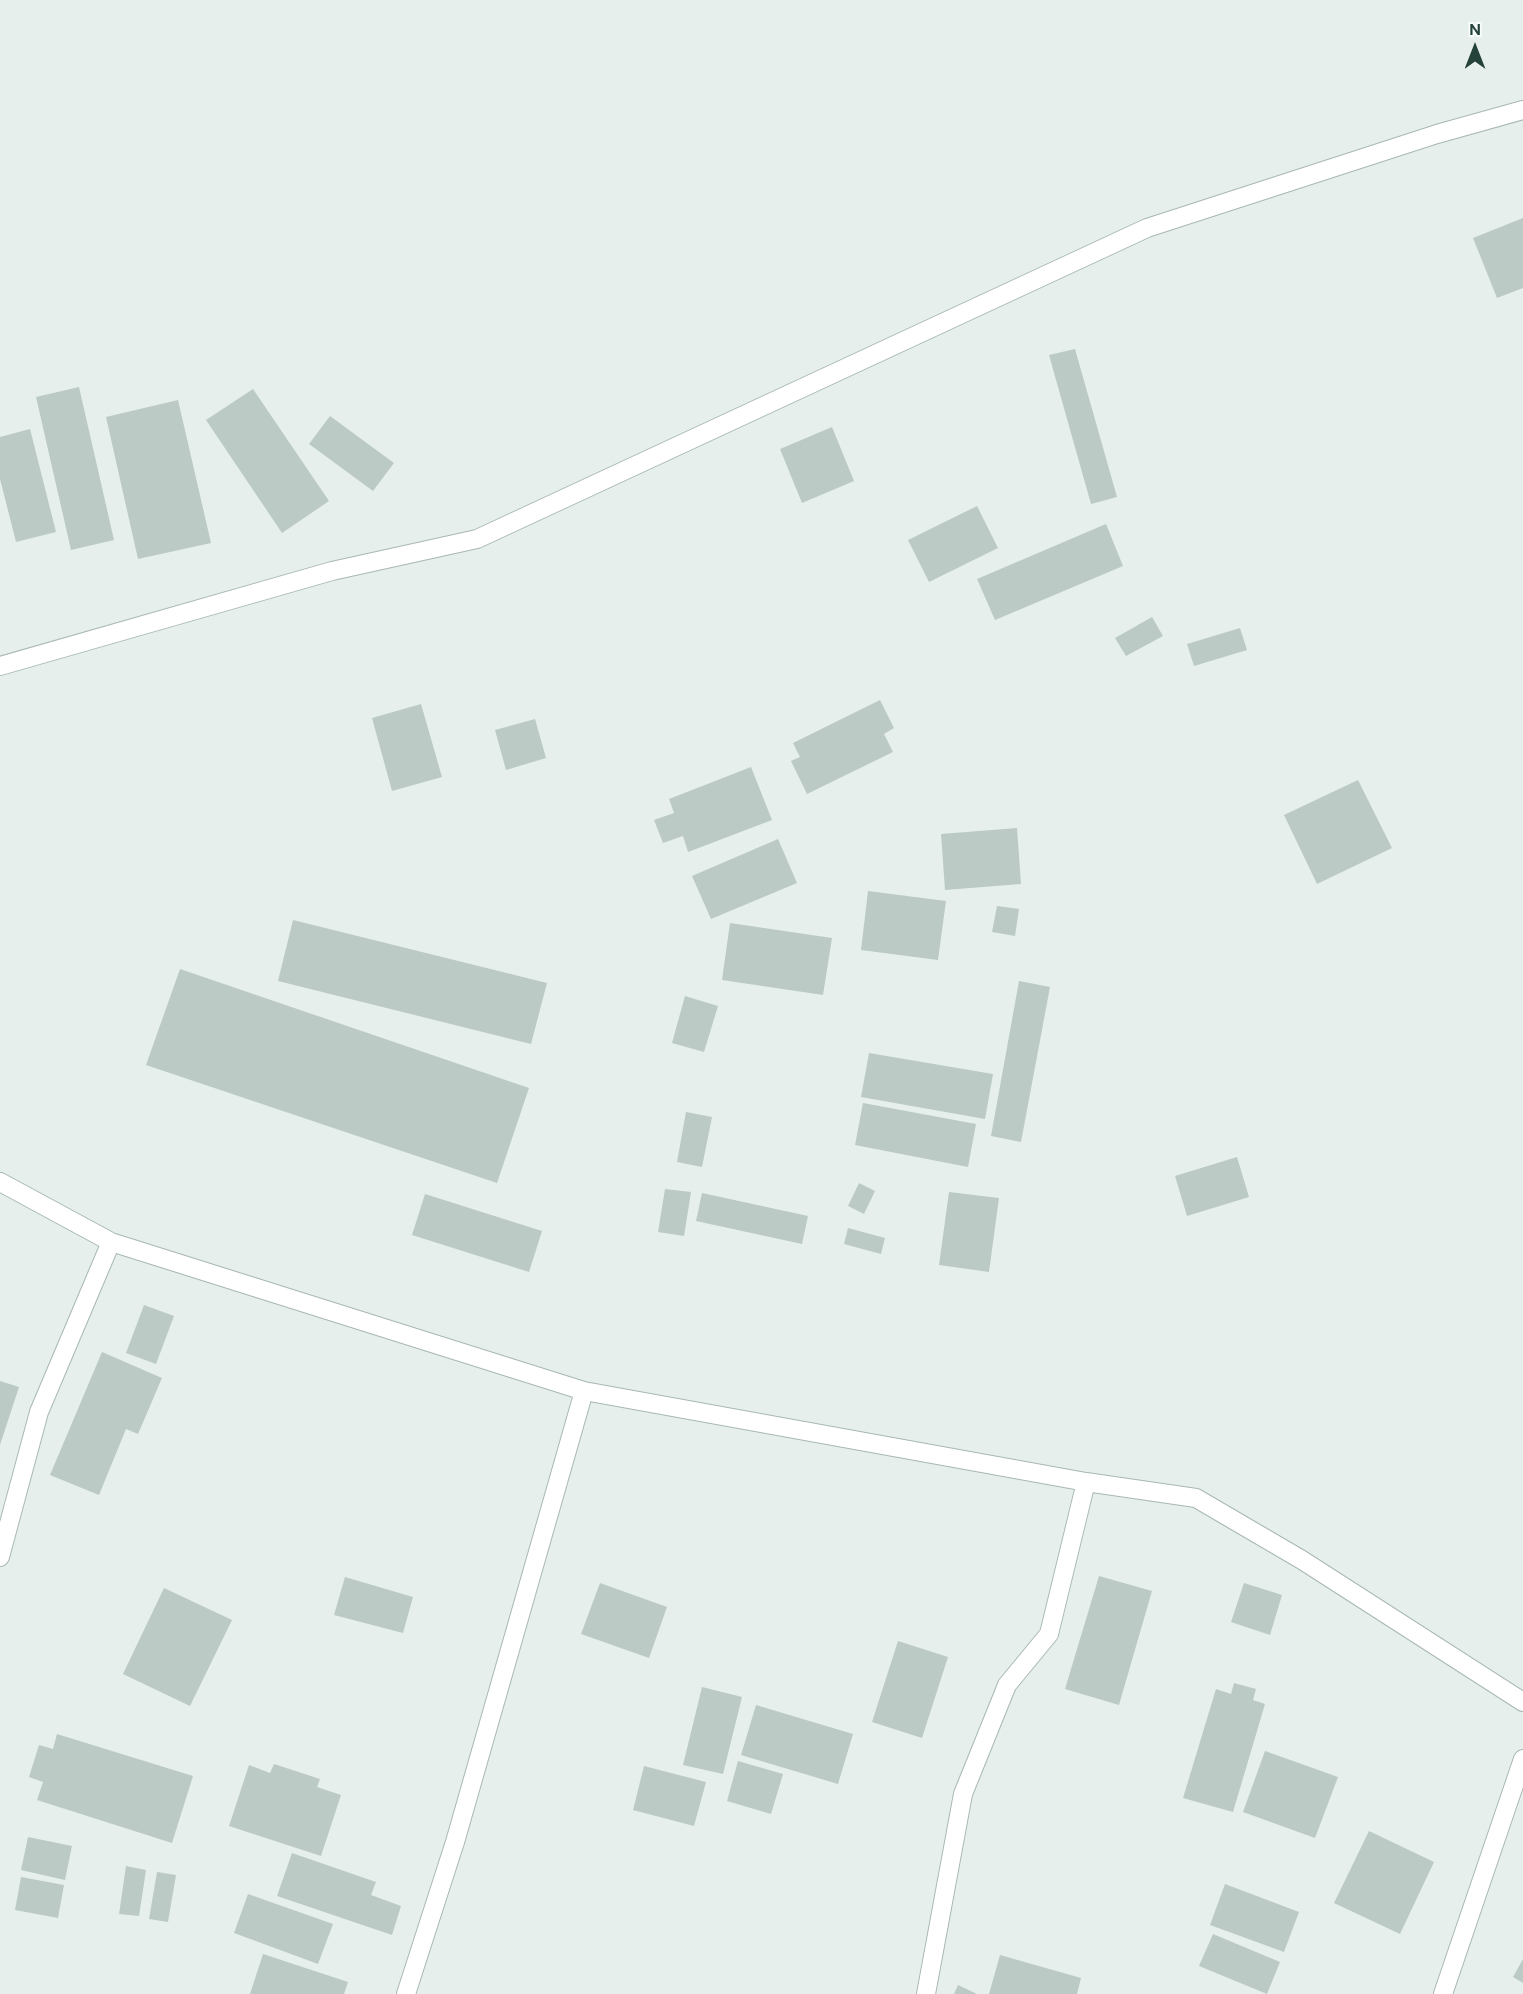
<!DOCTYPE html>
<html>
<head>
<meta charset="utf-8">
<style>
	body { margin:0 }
	#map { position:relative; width:1523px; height:1994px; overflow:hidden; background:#e6efeb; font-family:"DM Sans",sans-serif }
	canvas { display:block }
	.north { position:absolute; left:1445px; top:18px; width:60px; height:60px; -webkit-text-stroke:4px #f7fbf9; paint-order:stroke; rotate:0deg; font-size:16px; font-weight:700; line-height:24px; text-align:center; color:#24423a }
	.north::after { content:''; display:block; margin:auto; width:21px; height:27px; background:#24423a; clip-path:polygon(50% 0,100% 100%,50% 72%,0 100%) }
</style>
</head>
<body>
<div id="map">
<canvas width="1523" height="1994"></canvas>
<div class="north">N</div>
</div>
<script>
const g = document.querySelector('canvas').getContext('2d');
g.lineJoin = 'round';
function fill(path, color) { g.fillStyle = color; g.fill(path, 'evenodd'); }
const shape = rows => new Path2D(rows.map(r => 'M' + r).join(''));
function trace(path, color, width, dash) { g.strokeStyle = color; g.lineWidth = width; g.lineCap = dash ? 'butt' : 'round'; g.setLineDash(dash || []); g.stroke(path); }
fill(shape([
	[1523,218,1523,288,1497,298,1473,238],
	[1075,349,1117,497,1091,504,1049,355],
	[79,387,114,540,71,550,36,397],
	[253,389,329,501,282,533,206,420],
	[178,400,211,543,138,559,106,417],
	[330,416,394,463,373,491,309,444],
	[832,427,854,481,802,503,780,449],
	[30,429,56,532,16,542,0,479,0,437],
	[977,506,998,548,929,582,908,540],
	[1106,524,1123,566,995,620,977,579],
	[1152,617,1163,636,1126,656,1115,638],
	[1240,628,1247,650,1194,666,1187,644],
	[880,700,894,728,884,734,893,752,807,794,791,761,800,757,793,743],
	[421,704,442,777,392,791,372,718],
	[535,719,546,758,506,770,495,730],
	[751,767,772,820,688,852,683,836,663,843,654,820,674,813,669,799],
	[1358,780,1392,848,1317,884,1284,815],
	[1017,828,1021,884,945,890,941,834],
	[778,839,797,883,711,919,692,876],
	[868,891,946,901,938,960,861,950],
	[997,906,1019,909,1015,936,992,932],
	[293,920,547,983,531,1044,278,981],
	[730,923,832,938,823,995,722,980],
	[180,969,529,1088,497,1183,146,1065],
	[1019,981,1050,987,1021,1142,991,1136],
	[685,996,718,1006,704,1052,672,1043],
	[869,1053,993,1074,985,1119,861,1097],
	[863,1103,976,1124,968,1167,855,1145],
	[686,1112,712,1117,702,1167,677,1162],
	[1237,1157,1249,1197,1187,1216,1175,1176],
	[859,1183,875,1191,864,1214,848,1206],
	[665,1189,691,1192,684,1236,658,1232],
	[949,1192,999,1198,989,1272,939,1265],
	[702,1193,808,1216,802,1244,696,1221],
	[425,1194,542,1231,529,1272,412,1235],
	[848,1228,885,1238,881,1254,844,1244],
	[144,1305,174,1316,156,1364,126,1353],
	[102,1352,162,1378,138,1434,126,1429,99,1495,50,1475],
	[0,1381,19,1387,0,1445],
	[1099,1576,1152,1591,1119,1705,1065,1689],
	[345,1577,413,1597,403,1633,334,1615],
	[600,1583,667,1607,649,1658,581,1634],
	[1244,1583,1282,1595,1270,1635,1231,1622],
	[164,1588,232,1620,190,1706,123,1674],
	[898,1641,948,1657,922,1738,872,1722],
	[1234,1683,1256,1689,1253,1700,1265,1704,1233,1812,1183,1798,1216,1689,1231,1694],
	[702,1687,742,1697,723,1774,683,1765],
	[756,1705,853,1734,838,1784,741,1755],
	[57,1734,193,1776,172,1843,37,1800,43,1782,29,1777,39,1745,53,1749],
	[1265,1751,1338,1777,1315,1838,1243,1812],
	[738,1761,783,1774,771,1814,727,1801],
	[274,1764,320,1779,317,1787,341,1795,321,1856,229,1826,249,1765,270,1773],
	[644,1766,706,1782,694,1826,633,1810],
	[1369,1831,1434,1862,1400,1934,1334,1903],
	[28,1837,72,1846,65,1880,21,1870],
	[292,1853,376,1882,371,1895,401,1906,392,1935,277,1896],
	[126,1866,146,1870,139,1916,119,1914],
	[157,1872,176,1875,168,1922,149,1919],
	[21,1877,64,1885,58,1918,15,1910],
	[1225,1884,1299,1912,1284,1952,1210,1925],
	[248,1894,333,1924,318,1964,234,1933],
	[1213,1934,1280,1962,1267,1994,1199,1966],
	[263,1954,348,1982,344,1994,250,1994],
	[1000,1955,1081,1978,1077,1994,989,1994],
	[1523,1959,1523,1983,1513,1977],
	[958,1985,977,1994,954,1994]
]), '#bbcac4');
const minor = shape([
	[0,666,332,571,477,539,1147,228,1437,134,1523,110],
	[0,1182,111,1242,584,1391,1086,1482,1196,1498,1302,1560,1523,1702],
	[0,1557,39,1412,111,1242],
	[406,1994,455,1842,584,1391],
	[926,1994,963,1794,1007,1685,1049,1634,1086,1482],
	[1443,1994,1523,1759]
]);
trace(minor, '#a8b8b2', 20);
trace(minor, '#fff', 18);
</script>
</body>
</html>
